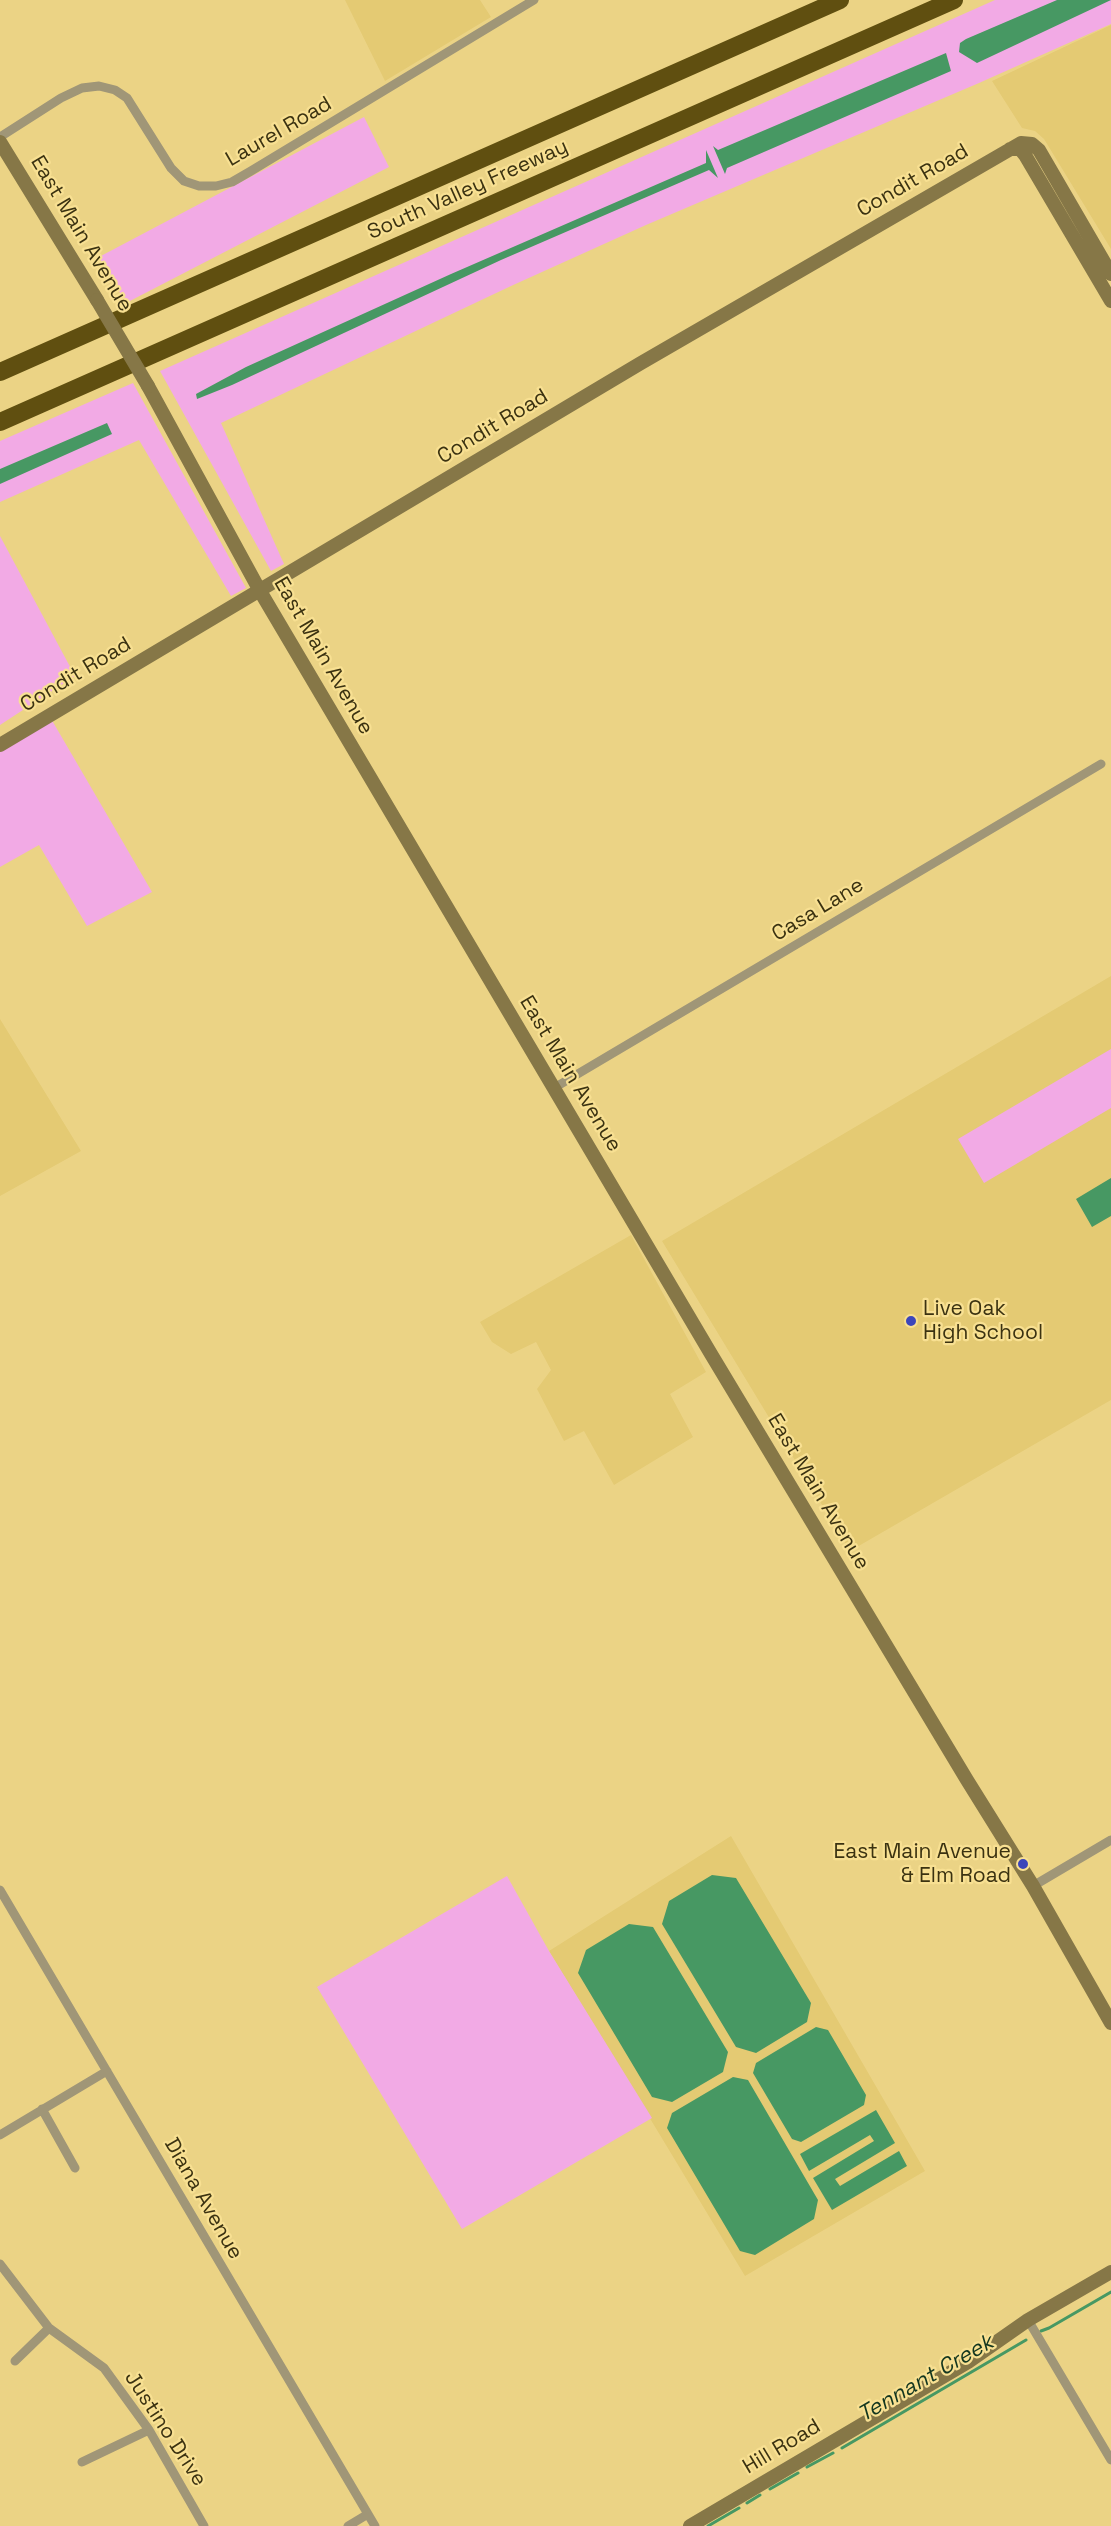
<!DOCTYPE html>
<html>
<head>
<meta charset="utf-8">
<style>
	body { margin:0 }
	canvas { display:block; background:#ebd385 }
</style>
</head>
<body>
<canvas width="1111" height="2526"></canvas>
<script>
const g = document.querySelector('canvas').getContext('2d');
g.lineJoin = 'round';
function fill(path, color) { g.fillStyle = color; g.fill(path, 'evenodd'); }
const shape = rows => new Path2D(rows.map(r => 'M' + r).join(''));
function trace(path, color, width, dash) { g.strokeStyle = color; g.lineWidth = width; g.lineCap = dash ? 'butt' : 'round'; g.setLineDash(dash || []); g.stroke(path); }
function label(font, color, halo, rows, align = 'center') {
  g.font = font + ' "Space Grotesk",sans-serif'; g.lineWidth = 4.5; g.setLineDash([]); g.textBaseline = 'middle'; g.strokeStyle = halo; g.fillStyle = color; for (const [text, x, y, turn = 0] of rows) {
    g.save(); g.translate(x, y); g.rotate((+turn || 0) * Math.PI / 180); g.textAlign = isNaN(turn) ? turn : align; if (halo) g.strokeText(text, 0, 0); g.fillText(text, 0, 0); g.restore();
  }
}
fill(shape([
	[345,0,480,0,491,17,385,81],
	[1111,25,1111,249,1044,139,1035,131,1022,128,992,81],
	[1111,976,1111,1400,850,1551,662,1241],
	[0,1019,81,1151,0,1196],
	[631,1235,706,1372,670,1394,693,1437,614,1485,584,1431,564,1441,537,1389,551,1370,536,1342,511,1354,492,1342,480,1322],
	[731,1836,925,2171,745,2276,549,1951]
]), '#e4ca73');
fill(shape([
	[995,0,1111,0,1111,24,979,83,646,225,511,286,221,423,284,564,271,571,160,371],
	[364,117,389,167,126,303,99,257],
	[133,383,246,588,231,596,139,440,0,502,0,441],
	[0,536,75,676,0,725],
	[50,717,152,892,87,926,39,845,0,867,0,747],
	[1111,1049,1111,1108,984,1183,958,1139],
	[507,1876,549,1951,652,2118,462,2229,317,1987]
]), '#f2aae5');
fill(shape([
	[1057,0,1111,0,977,63,959,52,960,43,966,39],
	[946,53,951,71,727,168,725,174,713,146,718,150],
	[706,150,718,178,709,170,501,260,232,385,197,399,196,394,246,367,451,274,706,163],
	[107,423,112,434,0,484,0,469],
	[1111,1178,1111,1216,1092,1227,1076,1199],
	[712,1875,736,1878,811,2003,807,2022,756,2053,736,2047,662,1924,669,1901],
	[629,1924,653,1927,728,2052,723,2072,672,2102,652,2097,578,1973,586,1950],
	[816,2027,828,2030,866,2095,864,2105,801,2142,792,2139,753,2073,756,2063],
	[733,2077,748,2080,818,2200,814,2219,755,2255,740,2251,667,2128,672,2113],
	[876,2110,895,2143,835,2179,840,2186,899,2151,907,2166,832,2210,813,2178,874,2141,870,2135,809,2171,800,2154]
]), '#479863');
trace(shape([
	[1041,2331,1049,2328,1111,2292],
	[842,2448,1026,2340],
	[807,2467,833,2453],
	[770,2489,798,2473],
	[747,2503,760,2495],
	[708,2526,739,2508]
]), '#479863', 3);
trace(shape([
	[0,137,61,98,82,88,99,86,115,90,127,98,171,168,184,181,199,186,216,186,232,182,251,171,534,0],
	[554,1088,1101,764],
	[1033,1886,1111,1840],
	[0,1890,375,2526],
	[42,2109,75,2168],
	[0,2135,107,2071],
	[0,2264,49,2328,104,2368,149,2430,204,2526],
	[1028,2320,1111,2460],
	[15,2361,49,2328],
	[82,2462,149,2430],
	[348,2526,368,2514]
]), '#a09677', 9);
trace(shape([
	[0,142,97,300],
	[1010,149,1020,149,1025,155,1111,301],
	[148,386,260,591,711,1354,967,1780,1033,1886,1111,2023],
	[0,745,641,363,1021,143,1032,144,1039,150,1111,274],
	[690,2526,968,2362,1028,2320,1111,2272]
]), '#867747', 14);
trace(shape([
	[0,372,840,0],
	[0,422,954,0]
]), '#604f10', 18);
trace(shape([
	[97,300,148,386]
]), '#867747', 14);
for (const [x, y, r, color] of [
	[911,1321,6,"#3c46ba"],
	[1023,1864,6,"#3c46ba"]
]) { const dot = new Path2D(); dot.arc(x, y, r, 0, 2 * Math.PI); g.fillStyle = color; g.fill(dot); trace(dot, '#f8e092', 2); }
label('21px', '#3b3211', '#f8e092', [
	["Laurel Road",279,132,-30],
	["Condit Road",913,181,-30],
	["South Valley Freeway",468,190,-24],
	["East Main Avenue",81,234,59],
	["Condit Road",493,427,-31],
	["East Main Avenue",323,656,60],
	["Condit Road",76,675,-31],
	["Casa Lane",818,910,-31],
	["East Main Avenue",570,1074,59],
	["East Main Avenue",818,1492,59],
	["Diana Avenue",203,2199,60],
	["Justino Drive",165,2429,57],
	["Hill Road",782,2447,-31]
]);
label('21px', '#3b3211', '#f8e092', [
	["Live Oak",923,1309],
	["High School",923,1333],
	["East Main Avenue",1011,1852,"right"],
	["& Elm Road",1011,1876,"right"]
], 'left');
label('italic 22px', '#13361f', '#f8e092', [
	["Tennant Creek",926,2379,-30]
]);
</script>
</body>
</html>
